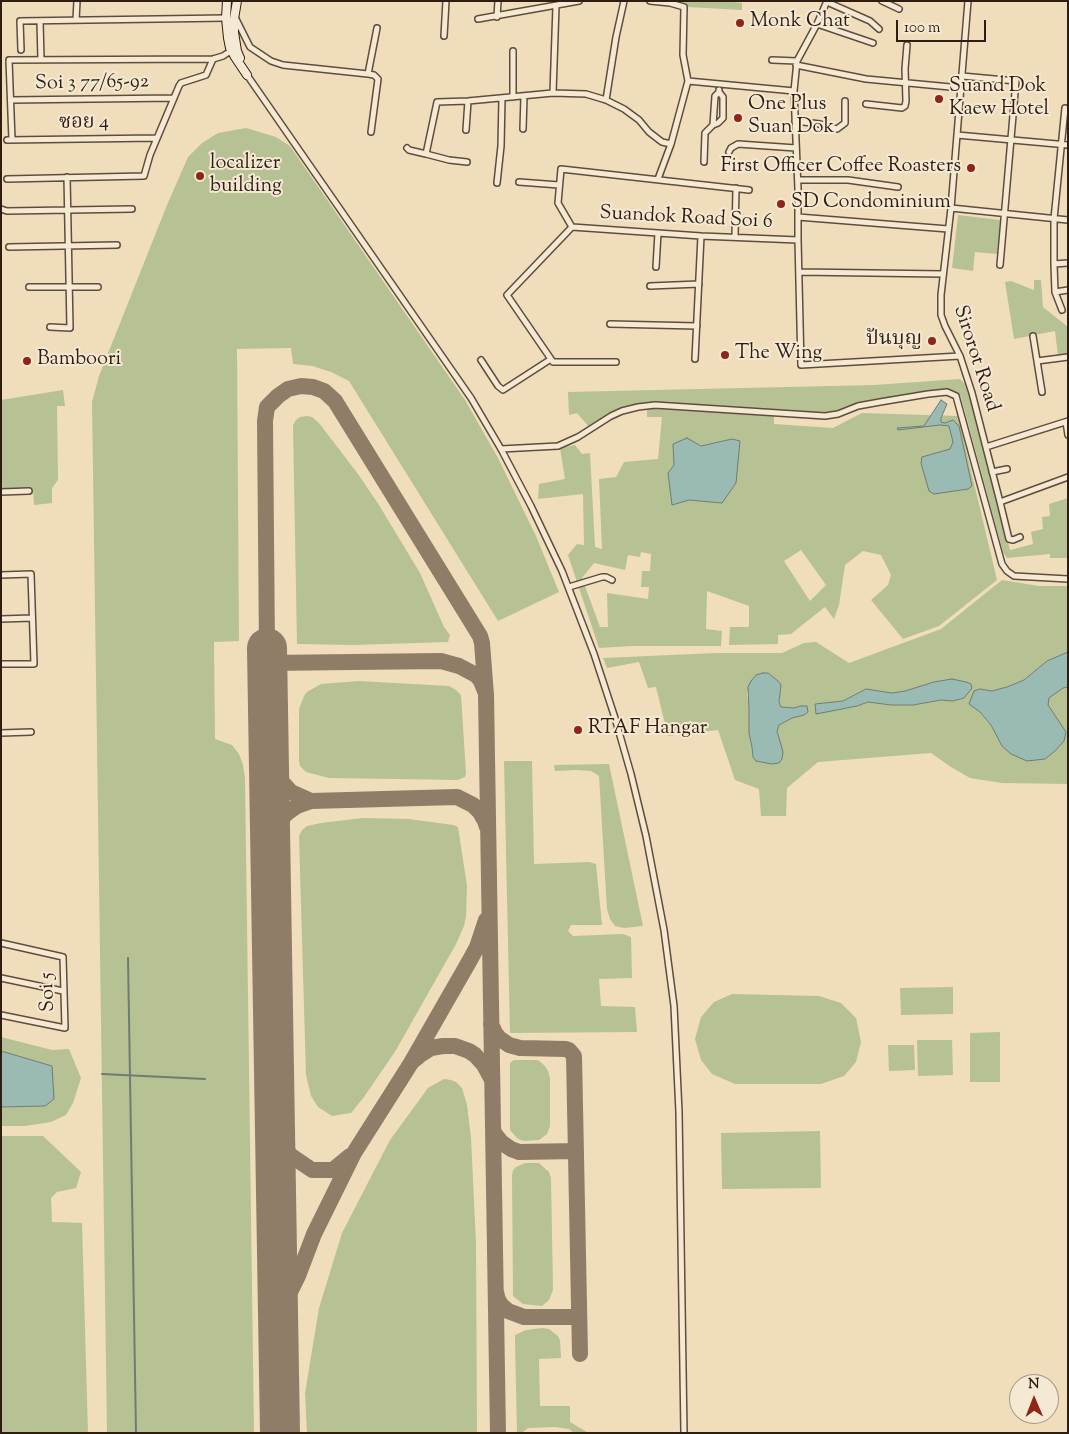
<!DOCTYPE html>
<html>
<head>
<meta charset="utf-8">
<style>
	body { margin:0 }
	#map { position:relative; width:1069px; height:1434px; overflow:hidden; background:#f0ddbc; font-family:"Sorts Mill Goudy",serif }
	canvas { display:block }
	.frame { position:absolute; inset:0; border:2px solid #2f1d12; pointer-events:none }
	.north { position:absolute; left:1009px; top:1374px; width:50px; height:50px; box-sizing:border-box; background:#f5e9d3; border:1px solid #a69786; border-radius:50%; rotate:359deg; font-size:14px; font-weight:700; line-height:20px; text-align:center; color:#2f1d12 }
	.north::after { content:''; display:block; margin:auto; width:18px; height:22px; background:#8f2418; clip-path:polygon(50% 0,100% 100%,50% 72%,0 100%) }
	.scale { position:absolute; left:896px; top:20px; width:90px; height:22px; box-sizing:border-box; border:2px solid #2f1d12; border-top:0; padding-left:6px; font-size:15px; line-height:18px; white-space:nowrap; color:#2f1d12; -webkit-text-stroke:4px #f5e9d3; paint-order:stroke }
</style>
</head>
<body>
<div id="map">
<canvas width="1069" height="1434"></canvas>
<div class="frame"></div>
<div class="north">N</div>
<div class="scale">100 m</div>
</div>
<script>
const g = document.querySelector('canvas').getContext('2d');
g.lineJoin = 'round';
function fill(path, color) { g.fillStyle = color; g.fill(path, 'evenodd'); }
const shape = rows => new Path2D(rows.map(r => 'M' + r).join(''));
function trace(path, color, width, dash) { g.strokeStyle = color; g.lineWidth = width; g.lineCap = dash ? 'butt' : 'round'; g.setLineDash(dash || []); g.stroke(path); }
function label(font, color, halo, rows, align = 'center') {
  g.font = font + ' "Sorts Mill Goudy","Noto Serif Thai",serif'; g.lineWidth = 4; g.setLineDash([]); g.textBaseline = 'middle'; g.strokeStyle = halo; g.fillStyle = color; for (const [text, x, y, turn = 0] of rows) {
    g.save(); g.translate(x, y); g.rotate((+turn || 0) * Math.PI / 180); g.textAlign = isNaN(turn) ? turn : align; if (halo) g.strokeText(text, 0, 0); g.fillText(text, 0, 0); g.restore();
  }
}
fill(shape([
	[677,1,724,1,742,3,742,10,688,7,677,4],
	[246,128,276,137,290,146,465,400,498,458,536,536,559,592,498,621,349,381,331,372,312,366,293,364,291,348,237,349,239,641,214,642,215,739,232,745,239,754,243,765,245,778,254,1433,107,1433,92,402,99,376,167,205,188,157,202,143,218,133],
	[958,215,1000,220,997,254,975,252,973,271,952,268],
	[1034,280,1041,280,1043,307,1068,327,1068,354,1058,356,1055,331,1014,339,1005,282,1011,281,1034,290],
	[960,379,965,384,975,414,1010,550,1033,544,1031,532,1043,529,1042,517,1050,516,1049,504,1068,498,1068,558,1050,558,1050,554,1007,558,1003,552,961,397,955,392,947,391,835,413,823,414,652,403,617,411,589,427,577,413,569,415,568,392,874,385],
	[63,390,65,406,57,406,58,480,52,488,52,503,34,505,33,489,1,490,1,400],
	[647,408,774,416,774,424,833,428,862,413,958,416,997,580,939,626,903,639,871,600,888,585,891,575,881,555,863,551,845,565,839,605,834,619,825,607,791,634,778,635,778,644,729,645,730,627,749,627,749,606,707,591,706,629,722,631,721,646,632,646,599,648,568,555,577,544,584,545,583,494,538,499,539,484,565,479,560,448,575,445,582,454,590,453,595,547,602,549,599,479,616,477,624,462,658,459,662,417,647,417],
	[732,439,722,503,689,500,668,473,674,465,701,446],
	[801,550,826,585,810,601,784,561],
	[641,552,651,554,650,571,642,571,641,587,649,587,648,599,607,593,608,627,600,627,582,578,594,563,625,570,628,555,640,557],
	[307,416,312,417,319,423,358,474,379,505,420,573,444,627,450,635,448,642,353,645,297,644,293,425,296,420,300,417],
	[1002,580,1039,586,1068,586,1068,652,1047,661,1024,680,1007,687,992,691,980,689,975,707,991,725,1002,746,1052,712,1048,705,1048,698,1063,688,1068,687,1068,784,1002,783,970,778,951,767,931,753,818,762,787,788,786,816,761,816,759,789,735,780,718,730,668,736,656,687,648,688,639,662,607,668,603,658,717,653,782,653,804,643,816,642,849,663,941,629],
	[768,673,778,681,781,685,779,702,781,707,794,708,800,706,808,712,804,715,792,718,779,725,777,730,779,740,772,764,756,761,753,758,752,747,749,733,749,710,747,693],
	[934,682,964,698,953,701,941,700,913,705,891,705,868,702,857,706,816,713,815,704,843,701,866,689,892,693,905,691],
	[359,681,449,686,456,690,461,695,466,773,465,777,458,780,329,778,306,772,300,766,299,761,299,709,304,696,307,692,321,684],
	[504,761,532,761,534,864,589,862,596,864,602,925,571,925,568,931,573,936,623,934,631,937,632,978,599,979,601,1006,635,1007,637,1032,510,1033],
	[609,764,643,926,624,928,615,926,610,919,607,909,599,776,591,771,576,770,555,771,554,765],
	[363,818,409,819,453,825,458,827,467,886,466,916,464,926,456,944,396,1050,364,1097,351,1113,332,1116,318,1107,311,1096,306,1075,299,836,302,830,307,826,321,823],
	[953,987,953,1014,901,1015,900,988],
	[732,994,819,996,841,1003,856,1018,861,1042,856,1062,844,1076,821,1084,735,1084,712,1074,701,1060,695,1039,701,1017,714,1002],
	[1000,1032,1000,1082,970,1082,970,1033],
	[1,1037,52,1050,69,1049,81,1078,73,1103,66,1115,51,1122,25,1126,1,1126,1,1107,45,1106,52,1066,1,1051],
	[917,1040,952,1040,953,1075,918,1076],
	[888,1045,914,1045,915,1070,889,1071],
	[514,1060,538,1060,545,1066,548,1071,550,1078,550,1126,547,1134,539,1140,525,1141,520,1140,517,1138,510,1130,510,1063],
	[444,1079,451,1080,456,1082,462,1088,467,1105,471,1138,476,1244,477,1433,307,1433,305,1393,319,1308,342,1233,390,1140,428,1088],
	[820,1131,821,1188,722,1189,721,1133],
	[1,1136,43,1136,81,1172,76,1188,57,1192,51,1198,52,1222,82,1223,88,1433,1,1433],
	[525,1163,539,1163,549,1172,551,1178,553,1290,549,1300,542,1306,523,1304,513,1296,512,1175,513,1170,516,1167],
	[542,1328,549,1329,558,1336,560,1340,561,1358,539,1359,540,1406,570,1406,570,1422,587,1432,574,1433,569,1429,555,1427,528,1428,523,1432,517,1433,515,1341,515,1335,526,1330]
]), '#b6c293');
const water = shape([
	[941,400,947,404,941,418,941,422,945,423,953,420,959,426,972,486,968,489,934,494,929,491,921,463,922,457,950,449,953,442,949,426,940,425,898,430,897,428,924,426,941,400],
	[687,438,701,446,732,439,740,441,736,483,722,503,689,500,672,505,668,473,674,465,673,444,687,438],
	[1068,652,1068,687,1063,688,1049,698,1048,705,1066,732,1064,741,1055,751,1045,759,1027,761,1011,754,1002,746,991,725,980,712,969,704,974,691,980,689,992,691,1007,687,1024,680,1047,661,1068,652],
	[763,673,768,673,778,681,781,685,779,702,781,707,794,708,800,706,807,706,808,712,804,715,792,718,779,725,777,731,783,752,782,759,779,763,772,764,756,761,753,757,752,747,749,733,749,710,748,687,751,681,756,675,763,673],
	[952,679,966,682,971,684,972,688,964,698,953,701,941,700,913,705,891,705,868,702,857,706,816,714,815,704,843,701,866,689,892,693,905,691,934,682,952,679],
	[1,1051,52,1066,54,1099,45,1106,1,1107,1,1051]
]);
fill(water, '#9abbb4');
trace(water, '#6f7c73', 1);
trace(shape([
	[128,958,136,1433],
	[102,1074,205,1079]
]), '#6f7c73', 2);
trace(shape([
	[267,648,265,421,267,407,278,396,288,389,301,386,313,387,324,391,335,401,480,636,482,643,486,695,498,1433],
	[267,663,441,661,459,666,476,675,481,681,485,691],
	[269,748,275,769,282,782,291,792,311,801],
	[270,855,274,834,279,821,287,813,297,806,311,801,457,797,473,805,480,812,485,821,487,827],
	[491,1024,495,1033,499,1038,509,1045,520,1048,566,1049,569,1050,574,1056,580,1354],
	[414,1060,420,1055,431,1048,443,1046,455,1046,469,1051,475,1055,484,1065,491,1078],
	[493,1127,494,1133,501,1142,511,1149,519,1152,576,1151],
	[275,1130,290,1155,312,1170,333,1170,350,1156],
	[496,1292,498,1300,502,1306,508,1311,524,1317,579,1317],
	[277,1318,298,1276,314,1234,354,1153,411,1063,470,960,477,947,486,920]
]), '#907d67', 16);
trace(shape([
	[267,648,280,1433]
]), '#907d67', 40);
const street = shape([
	[650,1,670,3,684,7,683,55,688,81,671,144,658,179],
	[827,1,817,24,797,61,794,91,798,189,798,240,801,365,960,356],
	[882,1,899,9],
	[968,1,951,208,941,295,941,315,945,326,960,356,972,393,1000,502,1068,477],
	[827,2,870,21,879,29],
	[235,17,250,47,271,61,283,65,368,74,377,28],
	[497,17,498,1],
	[478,19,579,1],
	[76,20,77,1],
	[40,21,41,60],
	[817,24,873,43],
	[444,36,446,1],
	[21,50,20,21,226,18],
	[772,60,797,61],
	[796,65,866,79,961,88],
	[368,74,374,75,378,79,371,132],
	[247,75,471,398,501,449,531,506,562,571,594,654,615,718,631,774,646,836,664,930,674,1006,679,1112,684,1433],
	[962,76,1016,81,1000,265],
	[688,81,794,91],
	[553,93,556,6],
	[513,97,513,51],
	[11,100,174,98],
	[606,100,616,37,624,1],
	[866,104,902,108,905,106,906,101,905,69,907,45],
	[795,121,820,124,837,129,845,123,845,101],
	[713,125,715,96,719,92,719,90],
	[523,129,524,96],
	[466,130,468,101],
	[957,135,1068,145],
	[7,140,157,138],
	[12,140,9,60,213,59,223,56,232,50],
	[407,148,409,150,426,154],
	[729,152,731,148,738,144,796,148],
	[467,162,449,160,426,154,437,102,468,101,553,93,586,94,606,100,624,109,639,120,649,132,662,142,671,144],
	[704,162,705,133,713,125,718,123,723,118,723,97,719,92],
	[7,179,144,176,150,155,179,86,181,83,206,75,213,59],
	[798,180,848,180,898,187],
	[519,182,559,185],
	[497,183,501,146,502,98],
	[951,208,1068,220],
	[1,209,7,211,132,209],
	[798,217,948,229],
	[572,227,558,203,561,169,749,190],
	[572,227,507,295,553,362,616,362],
	[572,227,701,236,798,240],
	[735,237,736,188],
	[9,247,117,245],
	[1054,264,1068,263],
	[656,267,658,233],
	[799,272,943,274],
	[650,286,699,284],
	[29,287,98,287],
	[1055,292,1068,290],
	[1062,310,1055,292,1054,264,1054,219,1065,108],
	[610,324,697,326],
	[50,327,70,328,67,177],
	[1033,336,1042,392],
	[695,359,701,236],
	[481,360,498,386,503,390,551,359],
	[1037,361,1068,357],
	[1066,422,1068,435],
	[986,447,1068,421],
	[501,449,558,446,578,437,611,416,622,411,638,407,655,405,825,416,838,414,858,406,880,402,928,394,947,392,956,396,1002,564,1007,571,1014,576,1068,579],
	[992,472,1007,469],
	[1,492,29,491],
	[1000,502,1009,539,1013,540,1020,537],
	[1,575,31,574,34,664,1,664],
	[569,587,602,577,606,577,612,580],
	[1,619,32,618],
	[1,733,31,732],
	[1,943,63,957,65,1028,1,1015],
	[1,978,63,991]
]);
const secondary = shape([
	[227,1,226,18,228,38,230,48,235,57,247,75],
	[237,1,234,19,234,32,237,51,240,58]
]);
trace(street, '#5f4d3c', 8);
trace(secondary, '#2f1d12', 10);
trace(street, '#f5e9d3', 5);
trace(secondary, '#f5e9d3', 8);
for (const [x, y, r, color] of [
	[740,23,5,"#8f2418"],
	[939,99,5,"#8f2418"],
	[738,118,5,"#8f2418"],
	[971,168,5,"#8f2418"],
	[200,176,5,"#8f2418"],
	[781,204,5,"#8f2418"],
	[932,341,5,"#8f2418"],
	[725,355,5,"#8f2418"],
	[27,361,5,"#8f2418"],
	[578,730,5,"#8f2418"]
]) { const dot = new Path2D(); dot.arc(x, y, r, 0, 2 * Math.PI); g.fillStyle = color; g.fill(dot); trace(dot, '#f5e9d3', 2); }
label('20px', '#2f1d12', '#f5e9d3', [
	["Monk Chat",750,23],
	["Suand Dok",949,88],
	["Kaew Hotel",949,111],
	["One Plus",748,106],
	["Suan Dok",748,129],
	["localizer",210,165],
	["building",210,188],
	["First Officer Coffee Roasters",961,168,"right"],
	["SD Condominium",791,204],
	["ปันบุญ",922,341,"right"],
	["The Wing",735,355],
	["Bamboori",37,361],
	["RTAF Hangar",588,730]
], 'left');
label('20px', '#2f1d12', '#f5e9d3', [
	["Soi 3 77/65-92",92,84,-1],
	["ซอย 4",84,124,-1],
	["Suandok Road Soi 6",686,219,3],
	["Sirorot Road",975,359,72],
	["Soi 5",49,992,-92]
]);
</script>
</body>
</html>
